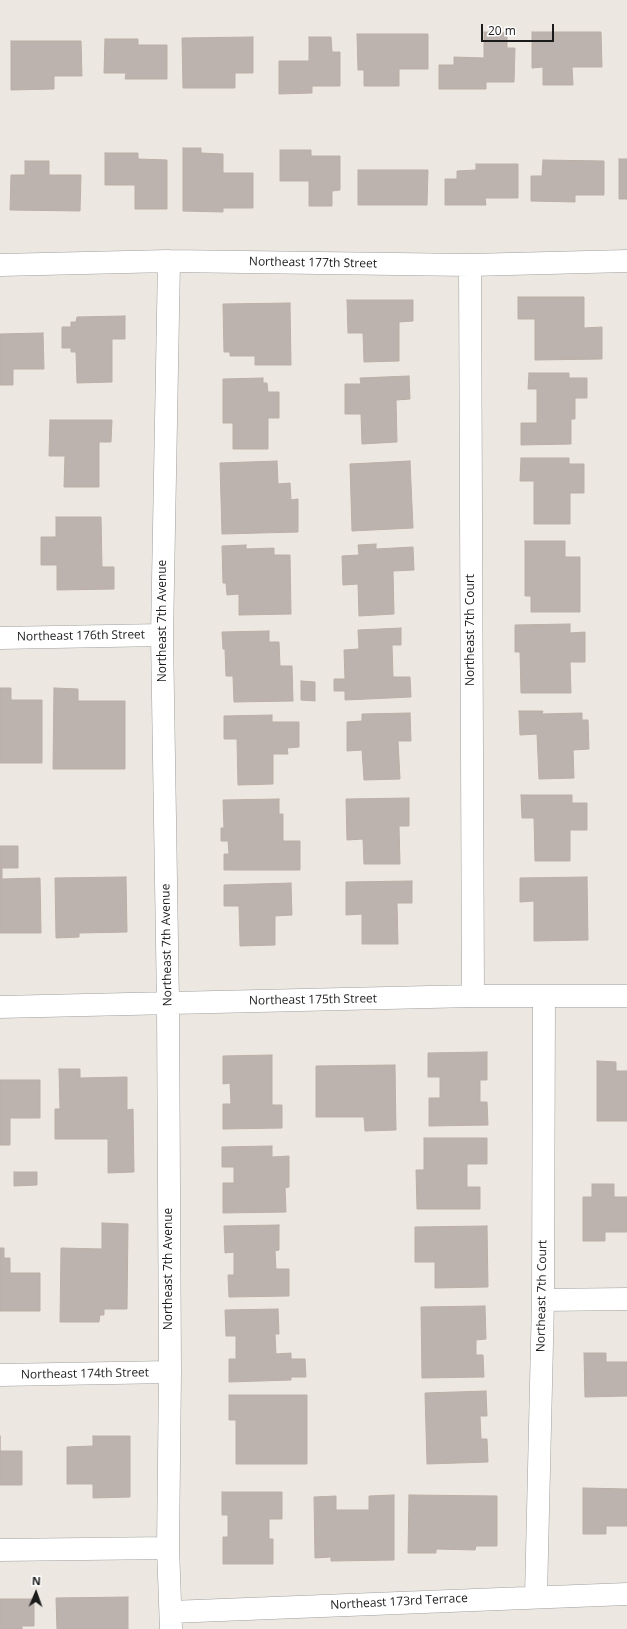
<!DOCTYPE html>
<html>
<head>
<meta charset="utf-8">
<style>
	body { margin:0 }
	#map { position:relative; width:627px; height:1629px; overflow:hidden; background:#ece8e1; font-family:"Open Sans",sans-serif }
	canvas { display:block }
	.north { position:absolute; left:16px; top:1573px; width:40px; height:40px; -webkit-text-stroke:3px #fff; paint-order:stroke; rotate:2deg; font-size:11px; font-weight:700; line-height:16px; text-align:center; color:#1b1b1b }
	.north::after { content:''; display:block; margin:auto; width:14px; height:18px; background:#1b1b1b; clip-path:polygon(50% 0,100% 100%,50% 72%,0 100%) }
	.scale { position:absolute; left:481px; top:24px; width:73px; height:18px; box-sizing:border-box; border:2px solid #1b1b1b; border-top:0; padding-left:5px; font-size:12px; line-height:14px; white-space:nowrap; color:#1b1b1b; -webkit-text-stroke:3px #fff; paint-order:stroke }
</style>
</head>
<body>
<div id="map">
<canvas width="627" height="1629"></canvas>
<div class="north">N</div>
<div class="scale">20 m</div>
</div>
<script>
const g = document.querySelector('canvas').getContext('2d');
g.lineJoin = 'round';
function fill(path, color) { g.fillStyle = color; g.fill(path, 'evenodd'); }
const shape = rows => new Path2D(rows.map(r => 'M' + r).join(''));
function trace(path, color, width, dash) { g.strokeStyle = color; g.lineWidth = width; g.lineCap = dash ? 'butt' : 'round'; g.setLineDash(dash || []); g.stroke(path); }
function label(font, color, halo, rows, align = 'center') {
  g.font = font + ' "Open Sans",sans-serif'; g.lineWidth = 3; g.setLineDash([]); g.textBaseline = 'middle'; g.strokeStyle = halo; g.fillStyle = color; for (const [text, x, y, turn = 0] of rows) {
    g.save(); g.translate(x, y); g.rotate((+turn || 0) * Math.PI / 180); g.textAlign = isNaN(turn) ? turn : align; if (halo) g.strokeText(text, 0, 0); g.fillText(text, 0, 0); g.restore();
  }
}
const building = shape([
	[484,32,507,33,507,48,515,48,514,82,486,82,486,89,439,89,439,65,454,65,454,57,484,58,484,32],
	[532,32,601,32,602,67,572,67,573,85,543,85,543,67,532,68,532,32],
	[357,34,428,34,428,69,399,69,399,86,364,86,364,70,358,70,357,34],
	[253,37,253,73,235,73,235,88,183,88,182,38,253,37],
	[309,37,331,37,332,52,340,52,340,86,312,86,312,93,279,94,279,61,309,61,309,37],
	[105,39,138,39,138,45,167,45,167,79,125,79,126,73,104,73,105,39],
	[11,41,81,41,82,76,54,76,54,89,11,90,11,41],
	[183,148,201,148,201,153,223,154,223,173,253,173,253,208,223,208,223,212,183,211,183,148],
	[280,150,311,150,311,156,340,156,340,190,332,191,332,206,309,206,309,181,280,181,280,150],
	[105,153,138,153,138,159,167,160,167,209,135,209,135,185,105,185,105,153],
	[619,159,627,159,627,199,619,199,619,159],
	[543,160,604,161,604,195,575,195,575,202,531,201,531,176,542,176,543,160],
	[25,161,49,161,49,175,81,175,80,211,10,210,11,175,25,175,25,161],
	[476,164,518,164,518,198,485,198,486,205,445,205,445,179,457,179,457,171,476,170,476,164],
	[358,170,428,170,427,205,358,205,358,170],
	[518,297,584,297,584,328,602,327,602,359,535,360,535,319,518,319,518,297],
	[347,300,413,300,413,321,399,322,399,361,364,362,363,333,348,333,347,300],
	[290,303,291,365,255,365,255,356,230,356,230,352,224,352,223,304,290,303],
	[125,316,125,339,112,339,112,382,77,383,76,352,71,352,71,348,62,348,62,327,71,327,71,322,76,322,77,317,125,316],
	[43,333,44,369,13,369,13,385,0,385,0,334,43,333],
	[529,373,569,373,569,378,587,378,587,398,575,398,575,419,571,419,571,444,521,445,521,423,537,423,537,389,528,389,529,373],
	[409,376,410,399,396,400,397,442,362,444,361,414,345,414,345,384,361,384,360,378,409,376],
	[263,378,263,383,267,383,268,392,279,392,279,418,268,418,268,449,233,449,233,423,223,423,223,379,263,378],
	[50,420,112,420,111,442,99,442,99,487,64,487,65,456,49,456,50,420],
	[521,458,569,458,569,464,584,464,584,493,570,493,570,524,534,524,534,481,520,481,521,458],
	[277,461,278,484,290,483,291,500,298,499,298,532,222,534,220,463,277,461],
	[410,461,413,528,352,531,350,464,410,461],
	[56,517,101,517,102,567,114,567,114,589,57,590,57,565,41,565,41,537,56,537,56,517],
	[525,541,565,541,565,557,580,557,580,612,531,612,531,596,525,596,525,541],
	[376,544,376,549,413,547,414,570,393,571,394,614,359,616,358,584,343,585,342,556,359,555,358,545,376,544],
	[246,545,246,549,274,548,274,555,290,555,291,614,239,615,239,594,227,595,226,583,223,583,222,546,246,545],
	[570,624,570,633,585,632,585,662,570,662,571,693,521,693,520,652,515,652,515,625,570,624],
	[401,628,401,645,392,645,393,677,410,677,411,697,345,700,345,691,334,691,334,679,345,679,344,650,359,649,358,630,401,628],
	[269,631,269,642,279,642,280,666,292,666,293,701,234,702,233,676,226,676,225,649,223,649,222,632,269,631],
	[301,681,315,682,315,701,301,700,301,681],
	[0,688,11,688,11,700,42,700,42,763,0,763,0,688],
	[54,688,78,689,78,701,125,701,125,769,53,769,54,688],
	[519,711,543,711,542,714,582,713,582,720,588,720,589,749,573,750,574,778,539,779,537,734,520,735,519,711],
	[410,713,411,741,398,741,400,779,364,780,362,750,347,751,347,722,362,721,362,714,410,713],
	[272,715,272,722,299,722,299,747,287,748,288,754,273,754,273,784,238,785,237,739,224,739,224,716,272,715],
	[521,795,572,795,572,803,587,803,587,830,570,830,570,861,535,861,534,818,522,818,521,795],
	[409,798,409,826,399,826,400,864,364,864,363,839,347,840,346,799,409,798],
	[279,799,279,814,283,814,283,841,300,841,300,870,224,870,224,854,229,854,228,841,221,841,221,828,224,828,223,800,279,799],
	[0,846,18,846,18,868,2,868,2,879,40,878,41,933,0,933,0,846],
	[126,877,127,932,79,933,79,937,56,938,55,878,126,877],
	[587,877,588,940,534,941,534,901,520,902,520,878,587,877],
	[412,881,412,903,397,903,398,944,362,944,362,914,346,915,346,882,412,881],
	[291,883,292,915,275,916,275,945,240,946,239,906,224,906,224,885,291,883],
	[487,1052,487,1080,480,1080,480,1102,487,1102,488,1125,429,1126,429,1098,440,1098,440,1077,428,1077,428,1053,487,1052],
	[272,1055,272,1105,282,1105,282,1128,223,1129,223,1104,231,1104,230,1083,223,1084,223,1056,272,1055],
	[597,1061,616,1062,616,1071,627,1071,627,1121,597,1121,597,1061],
	[395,1065,396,1130,365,1131,364,1117,316,1117,316,1066,395,1065],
	[59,1069,80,1069,80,1078,127,1077,127,1110,133,1109,134,1172,108,1173,108,1139,55,1139,55,1109,60,1109,59,1069],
	[0,1080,40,1080,40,1118,10,1118,10,1145,0,1145,0,1080],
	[424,1138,487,1138,487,1164,467,1164,467,1187,480,1187,480,1209,417,1209,416,1170,424,1170,424,1138],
	[272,1146,272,1157,289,1156,289,1187,285,1188,286,1212,223,1213,223,1183,234,1183,234,1167,222,1167,222,1147,272,1146],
	[14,1172,37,1172,37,1185,14,1186,14,1172],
	[592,1184,614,1184,614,1197,627,1197,627,1232,605,1232,605,1241,583,1241,583,1197,592,1197,592,1184],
	[102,1223,128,1224,127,1309,104,1309,104,1315,100,1315,99,1322,60,1322,61,1248,102,1249,102,1223],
	[279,1225,279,1250,275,1251,276,1269,289,1269,289,1296,229,1297,228,1275,234,1275,234,1252,225,1253,224,1226,279,1225],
	[487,1226,488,1287,435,1288,435,1262,415,1262,415,1227,487,1226],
	[0,1248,4,1248,4,1258,10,1258,10,1273,40,1273,40,1311,0,1311,0,1248],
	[485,1306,486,1339,476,1340,476,1355,483,1355,484,1377,422,1378,421,1307,485,1306],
	[278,1309,279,1334,275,1334,276,1354,291,1353,291,1359,305,1359,306,1377,291,1377,291,1380,229,1382,229,1359,236,1359,236,1336,226,1336,225,1310,278,1309],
	[584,1353,606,1353,606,1362,627,1362,627,1396,585,1397,584,1353],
	[486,1391,487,1416,480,1416,481,1439,487,1439,488,1462,427,1464,425,1393,486,1391],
	[229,1395,307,1395,307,1464,236,1464,236,1420,229,1420,229,1395],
	[0,1436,0,1451,22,1451,22,1485,0,1485,0,1436],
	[93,1436,130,1436,130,1497,93,1498,93,1484,67,1484,67,1447,93,1446,93,1436],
	[583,1488,627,1489,627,1526,606,1526,606,1534,583,1534,583,1488],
	[222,1492,282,1492,282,1519,269,1519,269,1539,273,1539,273,1564,223,1564,223,1537,228,1537,228,1515,222,1515,222,1492],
	[394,1495,394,1560,331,1561,331,1557,315,1558,314,1497,336,1496,336,1510,369,1510,369,1496,394,1495],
	[409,1495,497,1496,497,1546,476,1546,475,1550,436,1549,436,1553,408,1553,409,1495],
	[128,1597,128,1629,57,1629,56,1598,128,1597],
	[0,1599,34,1599,34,1626,22,1626,22,1629,0,1629,0,1599]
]);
fill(building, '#bcb3af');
trace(building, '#bcaea5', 1);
const minor = shape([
	[169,261,162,635,168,1004,170,1372,168,1548,171,1629],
	[0,265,169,261,470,265,627,261],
	[470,265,473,996],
	[0,638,162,635],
	[0,1007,473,996,627,996],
	[543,1300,627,1299],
	[0,1375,170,1372],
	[0,1550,168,1548],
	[536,1596,543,1300,544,996],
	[171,1612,627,1594]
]);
trace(minor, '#9f9f9f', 23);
trace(minor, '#fff', 22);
label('12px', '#1b1b1b', '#fff', [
	["Northeast 177th Street",313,263,1],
	["Northeast 7th Avenue",163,621,-90],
	["Northeast 7th Court",471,630,-90],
	["Northeast 176th Street",81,636,-1],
	["Northeast 7th Avenue",167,945,-91],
	["Northeast 175th Street",313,1000,-1],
	["Northeast 7th Avenue",169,1269,-90],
	["Northeast 7th Court",542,1296,-89],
	["Northeast 174th Street",85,1374,-1],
	["Northeast 173rd Terrace",399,1602,-3]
]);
</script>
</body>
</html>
